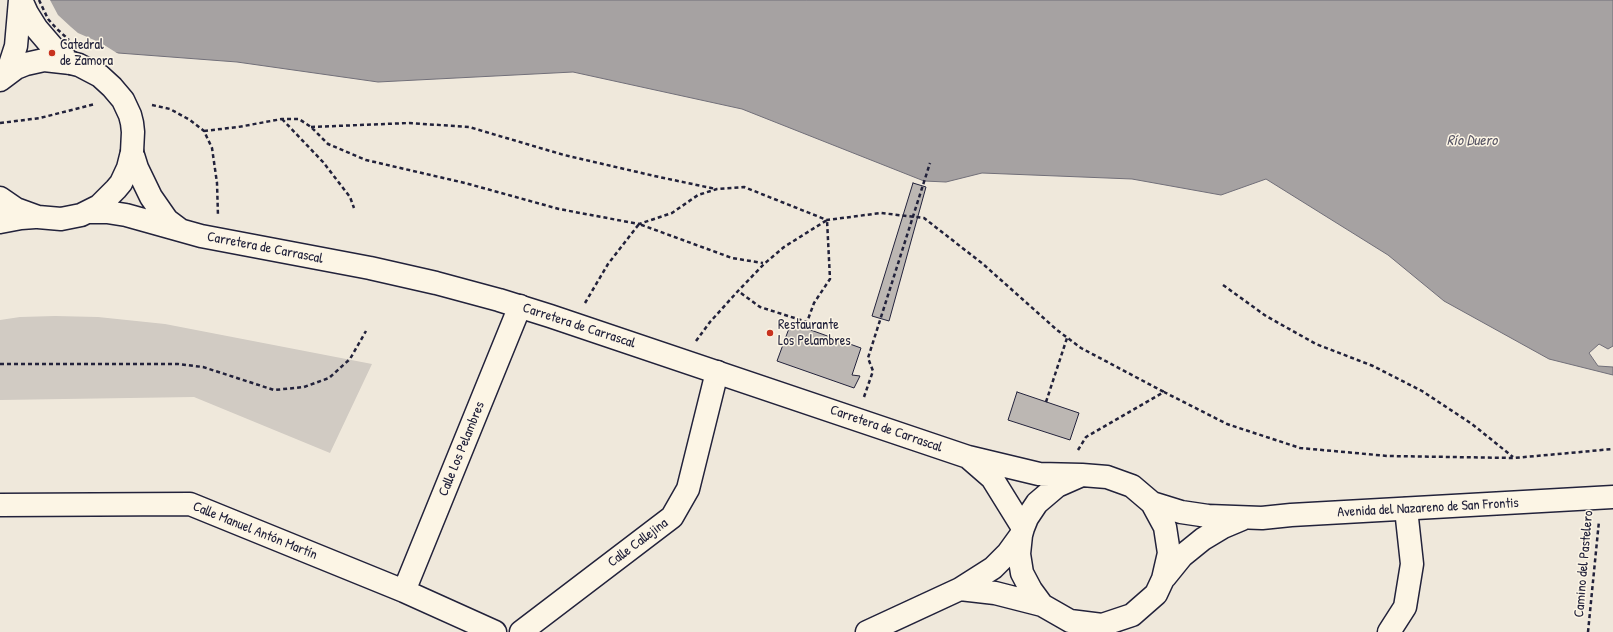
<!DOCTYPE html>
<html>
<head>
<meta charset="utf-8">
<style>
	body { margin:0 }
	canvas { display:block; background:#efe8db }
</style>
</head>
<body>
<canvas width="1613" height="632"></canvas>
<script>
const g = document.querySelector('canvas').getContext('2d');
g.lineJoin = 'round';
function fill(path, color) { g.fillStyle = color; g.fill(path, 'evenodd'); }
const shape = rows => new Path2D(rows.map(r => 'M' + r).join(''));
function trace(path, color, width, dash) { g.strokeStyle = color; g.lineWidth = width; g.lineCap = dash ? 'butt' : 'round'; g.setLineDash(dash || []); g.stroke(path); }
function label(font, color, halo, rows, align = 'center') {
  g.font = font + ' "Patrick Hand",sans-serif'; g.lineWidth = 3; g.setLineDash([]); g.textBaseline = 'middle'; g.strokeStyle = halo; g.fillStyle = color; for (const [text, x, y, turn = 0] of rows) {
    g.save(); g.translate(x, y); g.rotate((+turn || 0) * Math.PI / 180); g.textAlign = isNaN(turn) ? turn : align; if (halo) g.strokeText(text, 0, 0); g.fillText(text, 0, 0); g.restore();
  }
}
fill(shape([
	[55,316,98,317,165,324,372,364,330,453,194,397,0,400,0,320,20,317]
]), '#d1cbc3');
const water = shape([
	[0,0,1613,0,1613,346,1608,349,1599,344,1589,353,1598,366,1613,367,1613,375,1549,359,1444,301,1388,255,1266,179,1221,195,1132,179,982,173,946,182,924,181,742,109,573,72,378,82,237,62,26,46,0,0]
]);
fill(water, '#a6a2a2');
trace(water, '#716f79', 1);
fill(shape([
	[0,0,50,0,58,15,71,27,78,33,101,43,120,55,26,48,0,54]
]), '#efe8db');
const building = shape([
	[913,183,926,187,889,321,872,316,913,183],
	[791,323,861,348,852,375,860,376,854,388,777,361,791,323],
	[1017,392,1079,413,1070,440,1008,420,1017,392]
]);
fill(building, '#bcb7b3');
trace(building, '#22223b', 1);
const street = shape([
	[0,505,190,504,404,591,495,632],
	[404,591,520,306],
	[521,632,672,517,688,489,717,372],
	[1389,632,1405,607,1412,564,1406,509]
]);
const secondary = shape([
	[21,0,27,13,37,29,55,50,71,63],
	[7,74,16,46,20,0],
	[0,80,16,68,26,64,44,60,71,63],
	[132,152,137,168,151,197,167,220,179,229],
	[0,198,16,209,38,217,61,219,81,215,99,206,116,189,121,183,128,168,132,152],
	[88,212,107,212,126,215,201,236,370,268,436,283,499,300,550,316,968,457,1039,474,1082,475,1107,477,1132,486,1152,503,1165,527,1169,553,1163,579,1156,594,1132,615,1102,625,1070,621,1042,605,1031,590,1022,573,1019,554,1021,535,1023,528,1027,518,1037,503,1057,486,1082,475],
	[0,222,21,218,35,217],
	[969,458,992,478,1023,528],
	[1152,503,1181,512,1208,516,1262,518,1291,515,1613,497],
	[1165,577,1182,556,1203,539,1223,527,1242,519],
	[960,589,995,593,1042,605],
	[867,632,960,589,993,568,1008,553,1021,535]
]);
trace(street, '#22223b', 25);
trace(secondary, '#22223b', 25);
trace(shape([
	[152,105,170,109,190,120,204,131,212,148,217,183,218,216],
	[282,119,323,162,350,197,354,208],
	[0,123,40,118,95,104],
	[311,127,409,123,469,127,564,155,659,177,716,189],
	[204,131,238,127,282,119,299,119,311,127,328,144,366,160,465,183,559,209,639,224,672,213,698,195,717,189,744,187,827,220,881,213,924,218,983,264,1057,330,1081,348,1164,392],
	[1223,285,1266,316,1316,344,1373,366,1422,391,1472,424,1513,457],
	[585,303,608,264,639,224,732,258,763,263],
	[696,341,710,322,738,291,764,264,784,247,827,220,830,279,814,303,807,322,760,307,738,291],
	[0,364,178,364,203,367,274,390,304,387,329,378,350,359,366,331],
	[864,397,873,371,868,358,930,163],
	[1046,402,1067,338],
	[1078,450,1086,437,1164,392,1227,424,1300,448,1388,456,1514,458,1613,449],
	[1588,632,1599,521]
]), '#22223b', 2.5, [4, 3]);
trace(street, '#fcf5e5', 22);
trace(secondary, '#fcf5e5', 22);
const secondaryBridge = shape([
	[71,63,79,65,100,76,112,87,123,100,130,115,132,123,133,132,132,152]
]);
trace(secondaryBridge, '#22223b', 25, []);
trace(shape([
	[39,0,48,19,56,28,69,40]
]), '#22223b', 2.5, [4, 3]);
trace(secondaryBridge, '#fcf5e5', 22);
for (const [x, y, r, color] of [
	[52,53,4,"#c8321e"],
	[770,333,4,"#c8321e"]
]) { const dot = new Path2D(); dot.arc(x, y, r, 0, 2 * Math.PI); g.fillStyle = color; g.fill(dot); trace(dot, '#fcf5e5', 1.5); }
label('14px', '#22223b', '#fcf5e5', [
	["Catedral",60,45],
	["de Zamora",60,61],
	["Restaurante",778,325],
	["Los Pelambres",778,341]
], 'left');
label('14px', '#22223b', '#fcf5e5', [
	["Carretera de Carrascal",265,248,11],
	["Carretera de Carrascal",579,326,18],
	["Carretera de Carrascal",886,429,19],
	["Calle Los Pelambres",462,449,-68],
	["Avenida del Nazareno de San Frontis",1428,508,-3],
	["Calle Manuel Antón Martín",255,531,22],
	["Calle Callejina",638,543,-37],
	["Camino del Pastelero",1584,564,-85]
]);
label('italic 15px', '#575564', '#fcf5e5', [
	["Río Duero",1472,141]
]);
</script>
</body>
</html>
